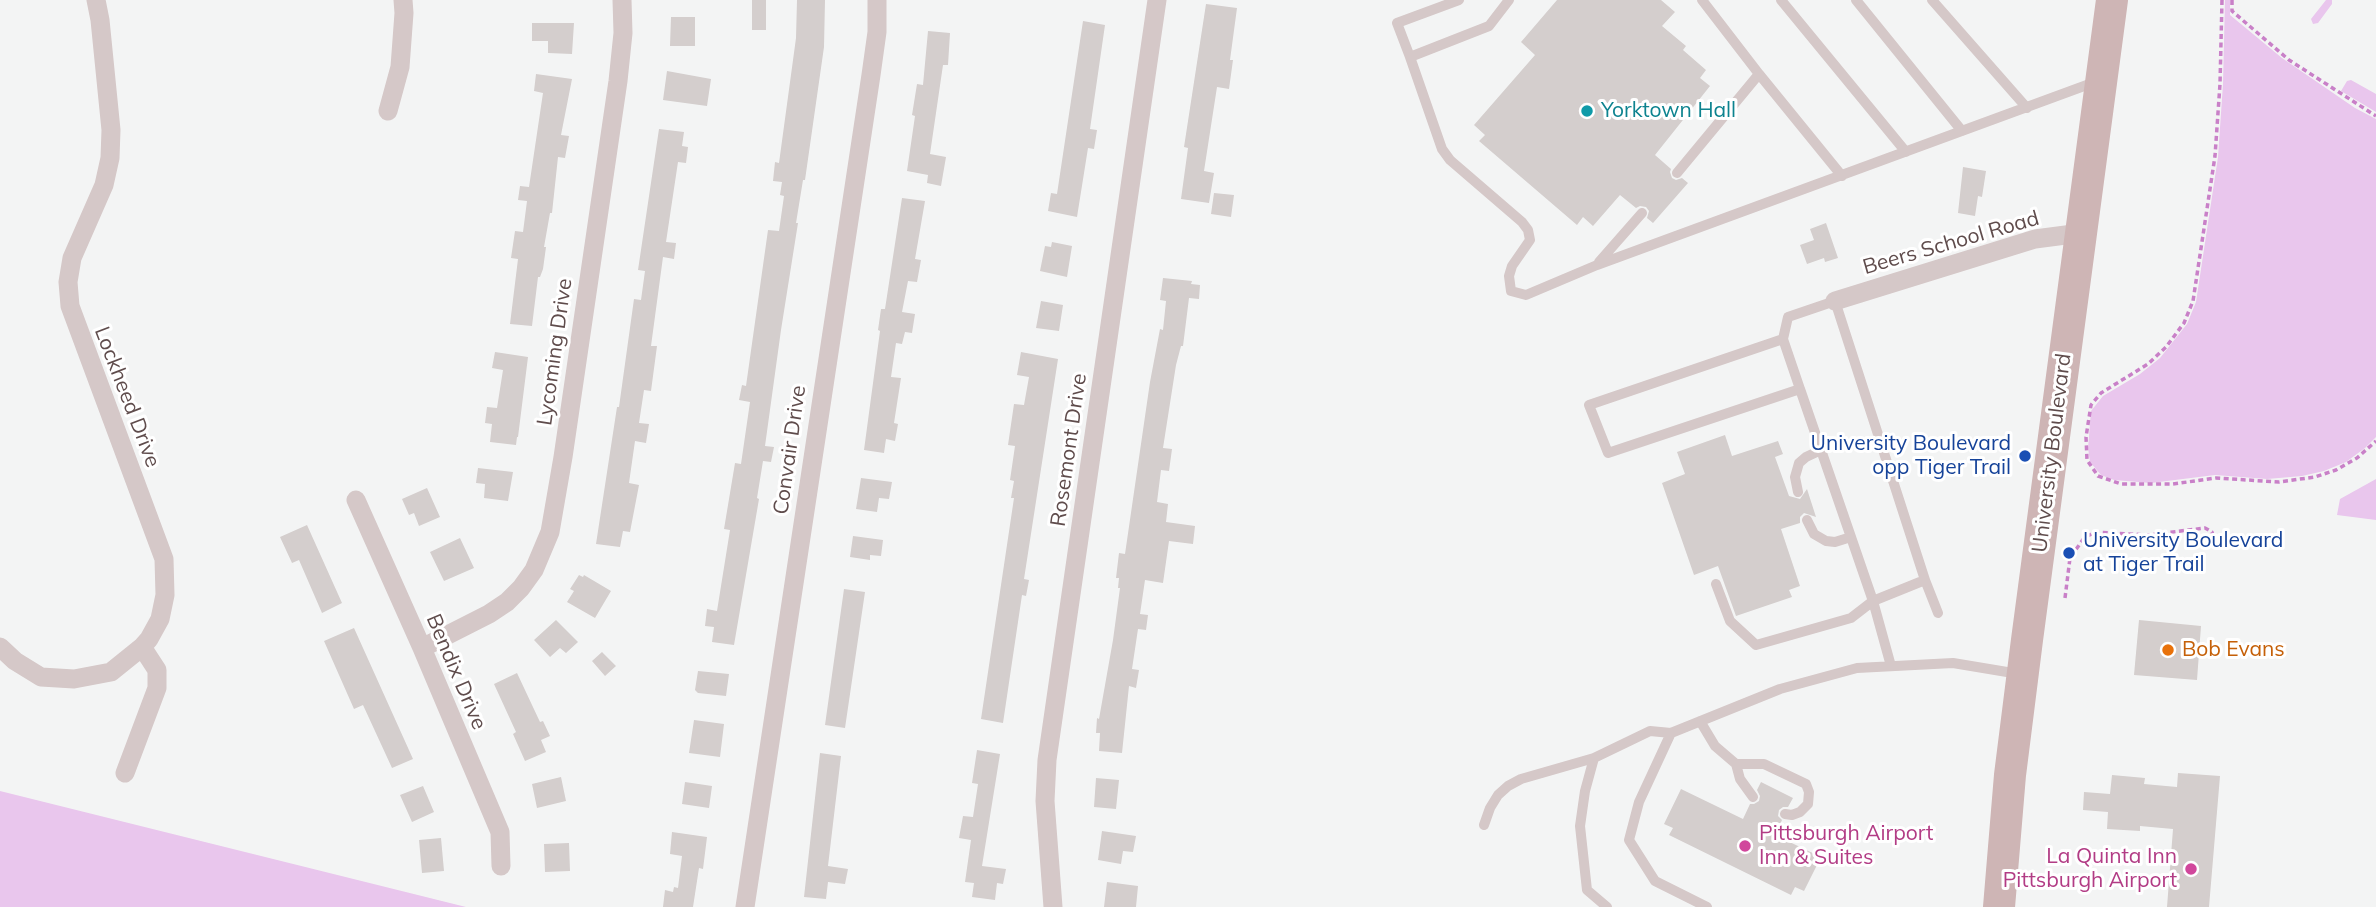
<!DOCTYPE html>
<html>
<head>
<meta charset="utf-8">
<style>
	body { margin:0 }
	canvas { display:block; background:#f3f4f4 }
</style>
</head>
<body>
<canvas width="2376" height="907"></canvas>
<script>
const g = document.querySelector('canvas').getContext('2d');
g.lineJoin = 'round';
function fill(path, color) { g.fillStyle = color; g.fill(path, 'evenodd'); }
const shape = rows => new Path2D(rows.map(r => 'M' + r).join(''));
function trace(path, color, width, dash) { g.strokeStyle = color; g.lineWidth = width; g.lineCap = dash ? 'butt' : 'round'; g.setLineDash(dash || []); g.stroke(path); }
function label(font, color, halo, rows, align = 'center') {
  g.font = font + ' Mulish,sans-serif'; g.lineWidth = 6; g.setLineDash([]); g.textBaseline = 'middle'; g.strokeStyle = halo; g.fillStyle = color; for (const [text, x, y, turn = 0] of rows) {
    g.save(); g.translate(x, y); g.rotate((+turn || 0) * Math.PI / 180); g.textAlign = isNaN(turn) ? turn : align; if (halo) g.strokeText(text, 0, 0); g.fillText(text, 0, 0); g.restore();
  }
}
fill(shape([
	[2225,0,2230,0,2230,15,2282,58,2355,108,2376,119,2376,437,2365,448,2346,462,2324,471,2302,476,2267,479,2215,475,2151,483,2114,480,2101,475,2090,462,2088,448,2091,411,2103,396,2140,374,2160,358,2187,324,2196,302,2218,157,2223,84],
	[2326,0,2332,0,2332,4,2318,23,2313,24,2311,19],
	[2351,80,2376,94,2376,112,2341,91,2347,81],
	[2376,479,2376,520,2337,515,2340,499],
	[0,791,466,907,0,907]
]), '#e9c6ed');
fill(shape([
	[752,0,766,0,766,30,752,30],
	[797,0,825,0,824,47,805,180,803,180,796,223,798,223,781,330,765,446,774,447,771,462,763,461,757,498,759,499,734,645,712,642,714,627,705,626,707,609,717,611,730,530,724,529,735,463,741,464,750,402,739,400,742,385,746,386,768,230,779,231,784,196,780,195,782,182,773,181,775,162,779,163,796,38],
	[1557,0,1661,0,1675,12,1662,26,1686,46,1683,50,1706,70,1700,78,1710,86,1655,155,1671,169,1670,172,1672,178,1676,180,1682,178,1688,183,1653,223,1647,218,1649,211,1646,207,1640,206,1636,208,1620,195,1593,226,1583,217,1577,225,1479,141,1485,135,1474,125,1535,55,1521,42],
	[1206,4,1237,8,1230,60,1233,60,1229,89,1217,87,1204,171,1214,173,1209,203,1181,199,1188,148,1184,147],
	[671,17,695,17,695,46,670,46],
	[1083,21,1105,25,1090,129,1097,130,1094,149,1088,148,1077,217,1048,211,1051,193,1057,194],
	[532,23,574,23,572,54,548,53,548,41,532,41],
	[928,31,950,33,948,65,943,65,930,154,946,157,941,186,927,183,928,175,907,171,915,116,912,115,917,84,923,85],
	[667,71,711,79,707,106,663,100],
	[536,74,572,79,561,135,569,136,565,158,558,157,552,213,550,213,544,247,546,247,543,269,540,277,538,277,532,326,510,324,518,259,511,258,515,231,523,232,527,201,518,200,520,186,529,187,543,93,534,91],
	[659,129,684,132,682,146,688,147,686,163,678,162,666,242,676,243,674,259,663,257,651,346,657,346,651,391,644,390,639,423,649,424,646,443,635,441,629,483,639,485,630,532,623,531,620,547,596,544,617,407,619,407,634,299,641,300,645,271,638,270],
	[1963,167,1986,171,1982,197,1978,196,1975,216,1958,213],
	[1214,193,1234,195,1231,217,1211,214],
	[902,198,925,201,915,259,921,260,917,282,908,281,902,312,915,314,912,333,905,332,902,344,896,343,891,377,901,378,894,423,898,424,895,441,886,439,884,453,864,450,880,331,878,330,881,309,885,309],
	[1826,223,1838,258,1825,262,1824,258,1807,264,1800,245,1814,240,1810,229],
	[1052,242,1072,246,1067,277,1040,271,1045,246,1051,247],
	[1163,278,1192,281,1191,284,1200,285,1199,299,1189,298,1183,346,1181,346,1176,365,1163,448,1172,449,1169,471,1161,470,1157,502,1168,504,1166,522,1195,526,1193,544,1169,541,1163,583,1145,580,1140,614,1148,615,1146,630,1138,629,1132,669,1139,670,1136,688,1129,686,1122,753,1099,751,1100,733,1096,733,1097,718,1099,719,1113,640,1120,588,1118,588,1119,578,1116,578,1119,553,1125,554,1150,382,1160,329,1163,330,1166,301,1160,300],
	[1041,301,1063,305,1059,331,1036,328],
	[495,352,528,357,518,437,517,437,516,445,490,442,492,424,485,423,487,407,497,408,503,370,492,368],
	[1021,352,1058,359,1024,579,1029,580,1026,596,1022,595,1003,723,981,719,1014,498,1011,498,1014,481,1010,480,1015,446,1008,445,1014,404,1024,405,1029,377,1017,375],
	[1725,435,1732,456,1778,441,1783,454,1775,457,1789,496,1800,499,1807,489,1816,517,1804,513,1800,517,1800,523,1781,529,1800,586,1789,590,1792,597,1736,616,1718,566,1694,575,1662,483,1685,474,1677,452],
	[478,468,513,472,508,501,484,498,485,484,476,483],
	[861,478,892,482,889,499,879,498,877,512,856,509],
	[427,488,440,517,419,526,414,513,409,515,402,499],
	[307,525,342,603,322,613,299,560,292,563,280,537],
	[853,536,883,540,881,556,870,555,870,560,850,557],
	[460,538,474,568,444,581,430,552],
	[579,575,583,577,584,575,611,591,595,618,567,602,574,591,570,589],
	[844,589,865,592,845,728,825,725],
	[556,620,578,642,566,653,560,648,550,657,534,640],
	[2139,620,2201,626,2197,680,2134,675],
	[354,628,413,759,392,768,363,705,354,709,324,641],
	[602,652,616,666,605,676,592,661],
	[698,671,729,674,726,696,698,693,695,690],
	[517,673,540,722,543,721,550,736,541,740,546,752,525,761,513,734,516,732,494,684],
	[694,720,724,724,720,757,689,753],
	[977,750,1000,754,982,866,1006,869,1003,884,997,883,995,900,972,897,974,883,965,882,971,840,959,838,963,816,973,817,978,784,972,783],
	[820,753,841,756,828,866,848,869,845,884,828,882,826,899,804,897],
	[2178,773,2220,776,2209,907,2167,907,2173,829,2140,826,2140,831,2107,829,2108,812,2083,810,2084,792,2110,794,2112,775,2145,778,2144,784,2177,787],
	[561,777,566,801,537,808,532,784],
	[1096,778,1119,780,1116,809,1094,807],
	[685,782,712,786,709,808,682,804],
	[1761,782,1793,798,1788,807,1783,807,1779,810,1778,816,1782,820,1775,835,1821,857,1804,891,1795,887,1791,895,1669,835,1673,828,1664,824,1681,789,1743,819,1750,804,1754,804,1759,801,1760,796,1757,790],
	[423,786,434,812,412,822,400,795],
	[1102,831,1136,836,1133,852,1123,851,1121,864,1098,860],
	[672,832,707,837,703,869,699,868,693,907,663,907,665,890,673,892,674,887,678,888,682,856,670,854],
	[441,838,444,871,422,873,419,840],
	[569,843,570,871,545,872,544,844],
	[1107,882,1138,886,1136,907,1104,907]
]), '#d4cecd');
trace(shape([
	[2222,0,2220,84,2215,156,2193,301,2184,323,2166,347,2148,364,2101,393,2091,405,2086,437,2087,460,2098,476,2121,484,2173,484,2216,478,2279,482,2315,477,2336,470,2357,458,2376,441],
	[2232,0,2232,11,2289,60,2376,116],
	[2065,598,2070,558,2084,538,2095,532,2148,535,2205,528,2212,532,2217,546]
]), '#c980c8', 3.5, [5, 3.5]);
trace(shape([
	[1509,0,1489,26,1410,57,1442,149,1450,160,1522,222,1528,230,1530,240,1512,266,1509,276,1511,291,1526,295,1597,265,2095,82],
	[1702,0,1759,74],
	[1781,0,1906,152],
	[1856,0,1962,131],
	[1932,0,2027,108],
	[1410,57,1397,23,1459,0],
	[1677,173,1759,74,1842,176],
	[1599,262,1642,213],
	[1783,339,1800,389],
	[1798,492,1795,477,1799,463,1806,457,1821,450],
	[1807,520,1814,534,1826,541,1835,542,1851,537],
	[1925,580,1938,613],
	[1716,584,1730,621,1756,645,1851,618,1873,601,1925,580,1835,301,1788,317,1783,339,1589,405,1608,453,1800,389,1873,601,1891,666],
	[1700,721,1715,746,1736,764,1740,779,1753,797],
	[1671,733,1639,802,1629,840,1655,881,1707,907],
	[1736,764,1764,764,1806,784,1809,792,1808,804,1800,812,1792,815,1785,814],
	[1484,825,1490,808,1498,795,1508,786,1521,779,1594,758],
	[1607,907,1587,890,1580,826,1585,791,1594,758,1650,731,1671,733,1780,689,1857,668,1953,663,2019,674]
]), '#d5c8c8', 10);
trace(shape([
	[388,111,400,67,404,13,403,0],
	[1835,301,2035,239,2081,233],
	[356,500,422,648,500,832,501,866],
	[0,647,15,661,41,677,74,679,111,672,142,647,149,639,160,619,165,595,164,559,70,306,68,282,72,258,104,185,110,158,111,130,100,20,96,0],
	[422,648,489,614,507,602,521,588,534,570,550,532,563,457,618,81,623,33,622,0],
	[125,773,157,688,157,670,142,647],
	[745,907,871,75,877,32,877,0],
	[1053,907,1045,801,1047,760,1157,0]
]), '#d5c8c8', 19);
trace(shape([
	[1999,907,2010,775,2027,640,2112,0]
]), '#ceb5b5', 32);
for (const [x, y, r, color] of [
	[1587,111,7,"#0f9aa8"],
	[2025,456,7,"#1a4fb4"],
	[2069,553,7,"#1a4fb4"],
	[2168,650,7,"#e8710a"],
	[1745,846,7,"#d1479c"],
	[2191,869,7,"#d1479c"]
]) { const dot = new Path2D(); dot.arc(x, y, r, 0, 2 * Math.PI); g.fillStyle = color; g.fill(dot); trace(dot, '#fff', 2.5); }
label('21px', '#0d838f', '#fff', [
	["Yorktown Hall",1601,111]
], 'left');
label('21px', '#5f4c4c', '#fff', [
	["Beers School Road",1951,243,-16],
	["Lycoming Drive",555,352,-82],
	["Lockheed Drive",127,397,69],
	["Convair Drive",790,450,-82],
	["Rosemont Drive",1069,450,-82],
	["University Boulevard",2052,453,-83],
	["Bendix Drive",456,672,67]
]);
label('21px', '#164399', '#fff', [
	["University Boulevard",2011,444],
	["opp Tiger Trail",2011,468],
	["University Boulevard",2083,541,"left"],
	["at Tiger Trail",2083,565,"left"]
], 'right');
label('21px', '#c56008', '#fff', [
	["Bob Evans",2182,650]
], 'left');
label('21px', '#b23c85', '#fff', [
	["Pittsburgh Airport",1759,834],
	["Inn & Suites",1759,858],
	["La Quinta Inn",2177,857,"right"],
	["Pittsburgh Airport",2177,881,"right"]
], 'left');
</script>
</body>
</html>
